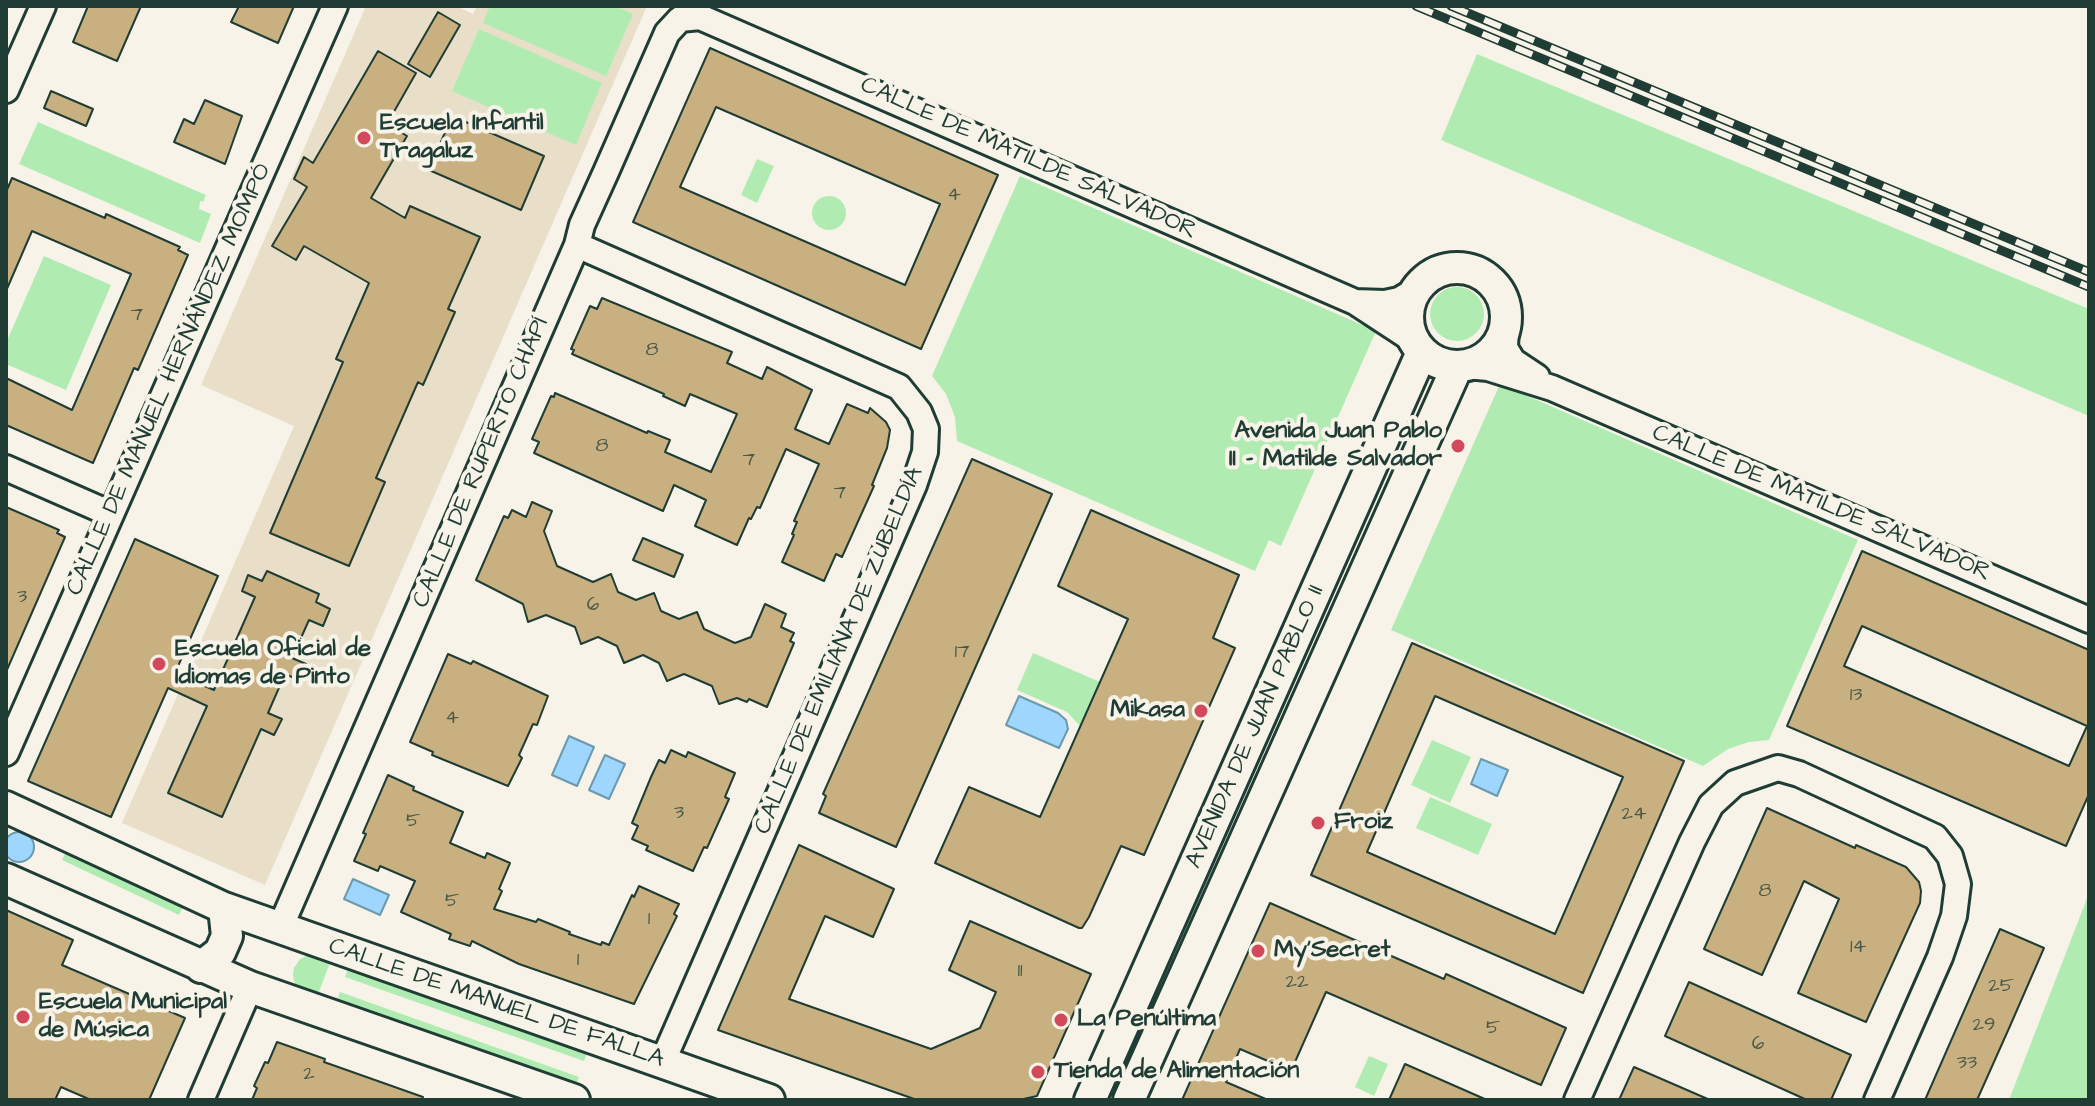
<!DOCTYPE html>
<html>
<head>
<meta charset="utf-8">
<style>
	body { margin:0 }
	#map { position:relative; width:2095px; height:1106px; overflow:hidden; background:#f7f3e8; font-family:"Architects Daughter",sans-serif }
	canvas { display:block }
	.frame { position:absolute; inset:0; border:8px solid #1f3d34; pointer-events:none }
</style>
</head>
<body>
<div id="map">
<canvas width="2095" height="1106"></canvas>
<div class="frame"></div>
</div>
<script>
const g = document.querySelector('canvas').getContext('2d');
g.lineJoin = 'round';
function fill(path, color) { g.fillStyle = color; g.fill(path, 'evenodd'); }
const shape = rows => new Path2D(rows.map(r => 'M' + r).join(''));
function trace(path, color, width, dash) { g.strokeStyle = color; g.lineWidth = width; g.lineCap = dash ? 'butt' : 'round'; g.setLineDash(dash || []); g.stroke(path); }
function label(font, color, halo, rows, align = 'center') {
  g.font = font + ' "Architects Daughter",sans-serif'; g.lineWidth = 8; g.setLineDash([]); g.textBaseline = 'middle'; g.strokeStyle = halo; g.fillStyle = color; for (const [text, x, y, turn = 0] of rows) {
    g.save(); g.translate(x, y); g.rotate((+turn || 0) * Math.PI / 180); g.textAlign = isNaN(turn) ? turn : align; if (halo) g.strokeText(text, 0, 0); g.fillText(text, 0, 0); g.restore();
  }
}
fill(shape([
	[366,6,456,6,473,14,477,6,647,6,265,885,122,823,294,426,201,385]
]), '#e9dfc9');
fill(shape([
	[490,6,615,6,633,14,606,76,483,23],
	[479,29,602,83,576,145,452,91],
	[1477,54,2089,309,2089,416,1441,140],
	[38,122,206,195,203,202,200,201,199,209,211,214,200,243,19,164],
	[757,159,774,166,757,203,741,195],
	[1020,176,1376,331,1281,546,1269,540,1255,571,957,441,955,417,946,394,932,376],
	'812 213a17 17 0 1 1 34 0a17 17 0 1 1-34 0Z',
	[44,256,111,285,66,390,6,364,6,343],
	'1430 314a27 27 0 1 1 54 0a27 27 0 1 1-54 0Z',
	[1500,384,1858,540,1769,740,1749,742,1728,749,1703,766,1391,630],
	[1033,653,1100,682,1081,727,1067,712,1017,690],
	[1432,740,1471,757,1450,803,1411,785],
	[1430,797,1492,824,1478,855,1416,828],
	[67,850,184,905,179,915,62,860],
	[2089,890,2089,1100,2009,1100,2086,901],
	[310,954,331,960,317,997,301,991,295,985,293,975,294,968,300,959],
	[349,966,588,1050,584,1061,345,977],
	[340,992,579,1077,575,1087,336,1003],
	[1369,1056,1388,1064,1374,1096,1355,1087]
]), '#b0ecb1');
const water = shape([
	[1019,696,1058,713,1066,720,1068,729,1059,748,1006,725,1019,696],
	[569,736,594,747,577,786,552,775,569,736],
	[605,755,625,764,609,799,589,790,605,755],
	[1481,759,1508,770,1497,796,1471,784,1481,759],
	'4 847a15 15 0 1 1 30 0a15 15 0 1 1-30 0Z',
	[353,879,389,895,380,915,344,899,353,879]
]);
fill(water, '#9ed6fd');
trace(water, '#6b99ad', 2);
const building = shape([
	[88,6,141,6,117,61,73,42,88,6],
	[239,6,294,6,278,43,231,22,239,6],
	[438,12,460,25,430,77,408,64,438,12],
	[710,48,998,175,921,349,633,222,710,48],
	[716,107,940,204,905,285,680,187,716,107],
	[378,51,416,73,387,124,407,136,371,198,405,218,410,206,480,237,448,309,455,312,423,385,418,382,376,478,385,482,349,566,270,533,343,362,336,359,369,283,304,246,296,260,272,246,307,187,294,179,304,157,313,163,378,51],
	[51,91,93,109,86,126,44,108,51,91],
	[205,100,242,116,225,164,174,142,184,119,194,124,205,100],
	[452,116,544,156,521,210,429,170,452,116],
	[12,178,98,215,105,218,106,214,180,247,178,250,188,255,138,370,134,368,93,463,6,425,6,378,72,410,131,274,32,231,6,291,6,192,12,178],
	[602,298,732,352,727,363,762,379,767,367,812,390,795,429,829,444,847,404,868,413,870,408,886,422,890,430,887,448,872,485,874,486,842,557,836,554,824,581,782,562,794,535,792,534,797,522,794,521,819,464,786,449,760,508,757,507,751,519,749,518,737,545,695,526,706,500,674,485,663,511,534,453,539,442,532,439,551,396,554,397,555,393,647,433,648,431,670,440,665,452,711,472,737,414,690,394,685,406,663,396,664,394,572,354,574,350,571,349,590,306,597,309,602,298],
	[972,459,1052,494,896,847,819,813,826,796,823,794,972,459],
	[532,502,552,511,544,531,557,566,593,582,611,574,618,592,636,600,654,593,661,611,679,619,697,612,704,629,735,643,751,637,765,604,786,614,781,627,794,633,790,641,794,643,767,707,749,699,747,702,737,698,719,704,712,686,684,674,667,681,659,663,643,655,624,663,617,646,598,637,581,644,575,627,546,615,528,622,523,604,476,580,504,516,508,518,512,510,526,517,532,502],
	[6,507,59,530,57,533,65,537,6,672,6,507],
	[1091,510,1239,575,1213,638,1235,648,1144,855,1121,846,1089,917,1082,928,1079,928,935,863,969,787,1040,817,1128,619,1058,586,1091,510],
	[643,538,683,555,674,577,633,560,643,538],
	[135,539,218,576,175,673,214,690,255,597,242,591,248,575,262,581,267,571,319,594,316,602,330,609,323,626,309,620,292,658,306,664,299,680,285,674,268,713,282,719,274,735,261,729,222,817,168,793,207,706,168,688,111,817,28,781,135,539],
	[1862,551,2089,650,2089,794,2066,846,1787,726,1862,551],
	[1862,626,2087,726,2069,766,1844,666,1862,626],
	[1412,643,1684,761,1583,993,1311,875,1412,643],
	[1435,696,1623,777,1555,934,1367,852,1435,696],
	[448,654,471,664,473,661,548,696,537,725,533,724,519,755,522,758,508,786,432,755,433,752,410,742,448,654],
	[671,750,686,757,688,752,735,773,725,797,729,799,707,848,704,847,693,871,646,850,648,846,632,839,638,826,632,823,651,777,659,760,665,763,671,750],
	[388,775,414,787,413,790,463,812,450,843,485,858,487,853,510,863,499,889,502,891,494,909,536,922,538,919,570,932,569,934,601,945,602,942,609,945,632,895,634,897,639,886,679,904,674,914,677,916,634,1004,519,964,472,941,470,946,449,939,451,934,401,912,415,881,380,866,378,871,354,861,366,834,363,833,388,775],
	[1767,808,1855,848,1856,845,1906,867,1919,882,1921,891,1920,903,1866,1022,1798,993,1839,899,1804,881,1762,975,1704,949,1767,808],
	[799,845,894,889,873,937,825,916,789,999,931,1049,980,1028,996,992,949,970,970,921,1091,974,1037,1096,1019,1100,917,1100,718,1030,799,845],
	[1270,903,1444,979,1446,974,1566,1028,1541,1085,1326,992,1291,1071,1240,1049,1226,1082,1268,1100,1182,1100,1270,903],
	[6,910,73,940,62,965,185,1018,149,1100,91,1100,61,1087,55,1100,6,1100,6,910],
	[2000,929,2044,948,2010,1026,1977,1100,1925,1100,2000,929],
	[1689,982,1851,1055,1831,1100,1807,1100,1665,1036,1689,982],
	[277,1042,325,1059,324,1062,423,1097,422,1100,252,1100,257,1088,254,1086,265,1062,268,1063,277,1042],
	[1405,1064,1487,1100,1389,1100,1405,1064],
	[1634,1067,1710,1100,1619,1100,1634,1067]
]);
fill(building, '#c9b080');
trace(building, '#1f3d34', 2);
const minor = shape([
	[6,90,43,6],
	[577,245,899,387,919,412,926,429,925,452,914,485,662,1063],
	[1355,302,1385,303,1399,300,1416,290],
	[1506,325,1505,348,1513,361,1537,377],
	[1467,366,1488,368,1552,388,2089,620],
	[6,468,111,514],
	[6,753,335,6],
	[280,928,577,245,582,225,606,172,667,33,680,19,700,17,1355,302,1413,340],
	[201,1100,250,987],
	[1577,1100,1692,842,1711,805,1735,783,1778,768,1799,774,1935,837,1950,856,1958,884,1954,916,1940,957,1877,1100]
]);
const tertiary = shape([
	'1408 317a49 49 0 1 1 98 0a49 49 0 1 1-98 0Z',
	[6,807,224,908,769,1100],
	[6,879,250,987,574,1100],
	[201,967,220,952,227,936,224,908],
	[1090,1100,1422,352],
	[1129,1100,1457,367]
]);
trace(minor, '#1f3d34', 30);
trace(tertiary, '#1f3d34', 36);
trace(minor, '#f7f3e8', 24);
trace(tertiary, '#f7f3e8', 30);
const rail = shape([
	[1416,6,2089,287],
	[1451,6,2089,272]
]);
trace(rail, '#1f3d34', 9);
trace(rail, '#f7f3e8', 6, [18]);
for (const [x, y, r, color] of [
	[364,138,8,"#d1495b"],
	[1458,446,8,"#d1495b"],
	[159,664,8,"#d1495b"],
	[1201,711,8,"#d1495b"],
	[1318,823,8,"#d1495b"],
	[1258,951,8,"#d1495b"],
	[23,1017,8,"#d1495b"],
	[1061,1020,8,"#d1495b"],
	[1038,1072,8,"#d1495b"]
]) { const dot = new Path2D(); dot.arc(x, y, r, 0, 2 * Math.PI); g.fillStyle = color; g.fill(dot); trace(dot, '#f7f3e8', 3); }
label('20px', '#4a5a47', null, [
	["4",954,196],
	["7",137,316],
	["8",652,351],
	["8",602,447],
	["7",749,461],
	["7",840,494],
	["3",22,598],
	["6",593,606],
	["17",962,653],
	["13",1856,696],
	["4",452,719],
	["3",679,814],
	["24",1634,815],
	["5",413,822],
	["8",1765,892],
	["5",452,902],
	["1",649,920],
	["14",1858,948],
	["1",578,961],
	["11",1020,972],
	["22",1297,983],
	["25",2001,987],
	["29",1984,1026],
	["5",1493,1029],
	["6",1758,1045],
	["33",1967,1064],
	["2",309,1075]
]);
label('bold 24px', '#1f3d34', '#f7f3e8', [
	["Escuela Infantil",380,124],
	["Tragaluz",380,152],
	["Avenida Juan Pablo",1442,432,"right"],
	["II - Matilde Salvador",1442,460,"right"],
	["Escuela Oficial de",175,650],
	["Idiomas de Pinto",175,678],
	["Mikasa",1185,711,"right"],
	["Froiz",1334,823],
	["My'Secret",1274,951],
	["Escuela Municipal",39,1003],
	["de Música",39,1031],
	["La Penúltima",1077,1020],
	["Tienda de Alimentación",1054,1072]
], 'left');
label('24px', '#1f3d34', '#f7f3e8', [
	["CALLE DE MATILDE SALVADOR",1028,159,24],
	["CALLE DE MANUEL HERNÁNDEZ MOMPÓ",170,380,-66],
	["CALLE DE RUPERTO CHAPÍ",482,463,-67],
	["CALLE DE MATILDE SALVADOR",1821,504,23],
	["CALLE DE EMILIANA DE ZUBELDÍA",840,651,-67],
	["AVENIDA DE JUAN PABLO II",1256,727,-66],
	["CALLE DE MANUEL DE FALLA",496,1004,19]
]);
</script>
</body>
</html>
